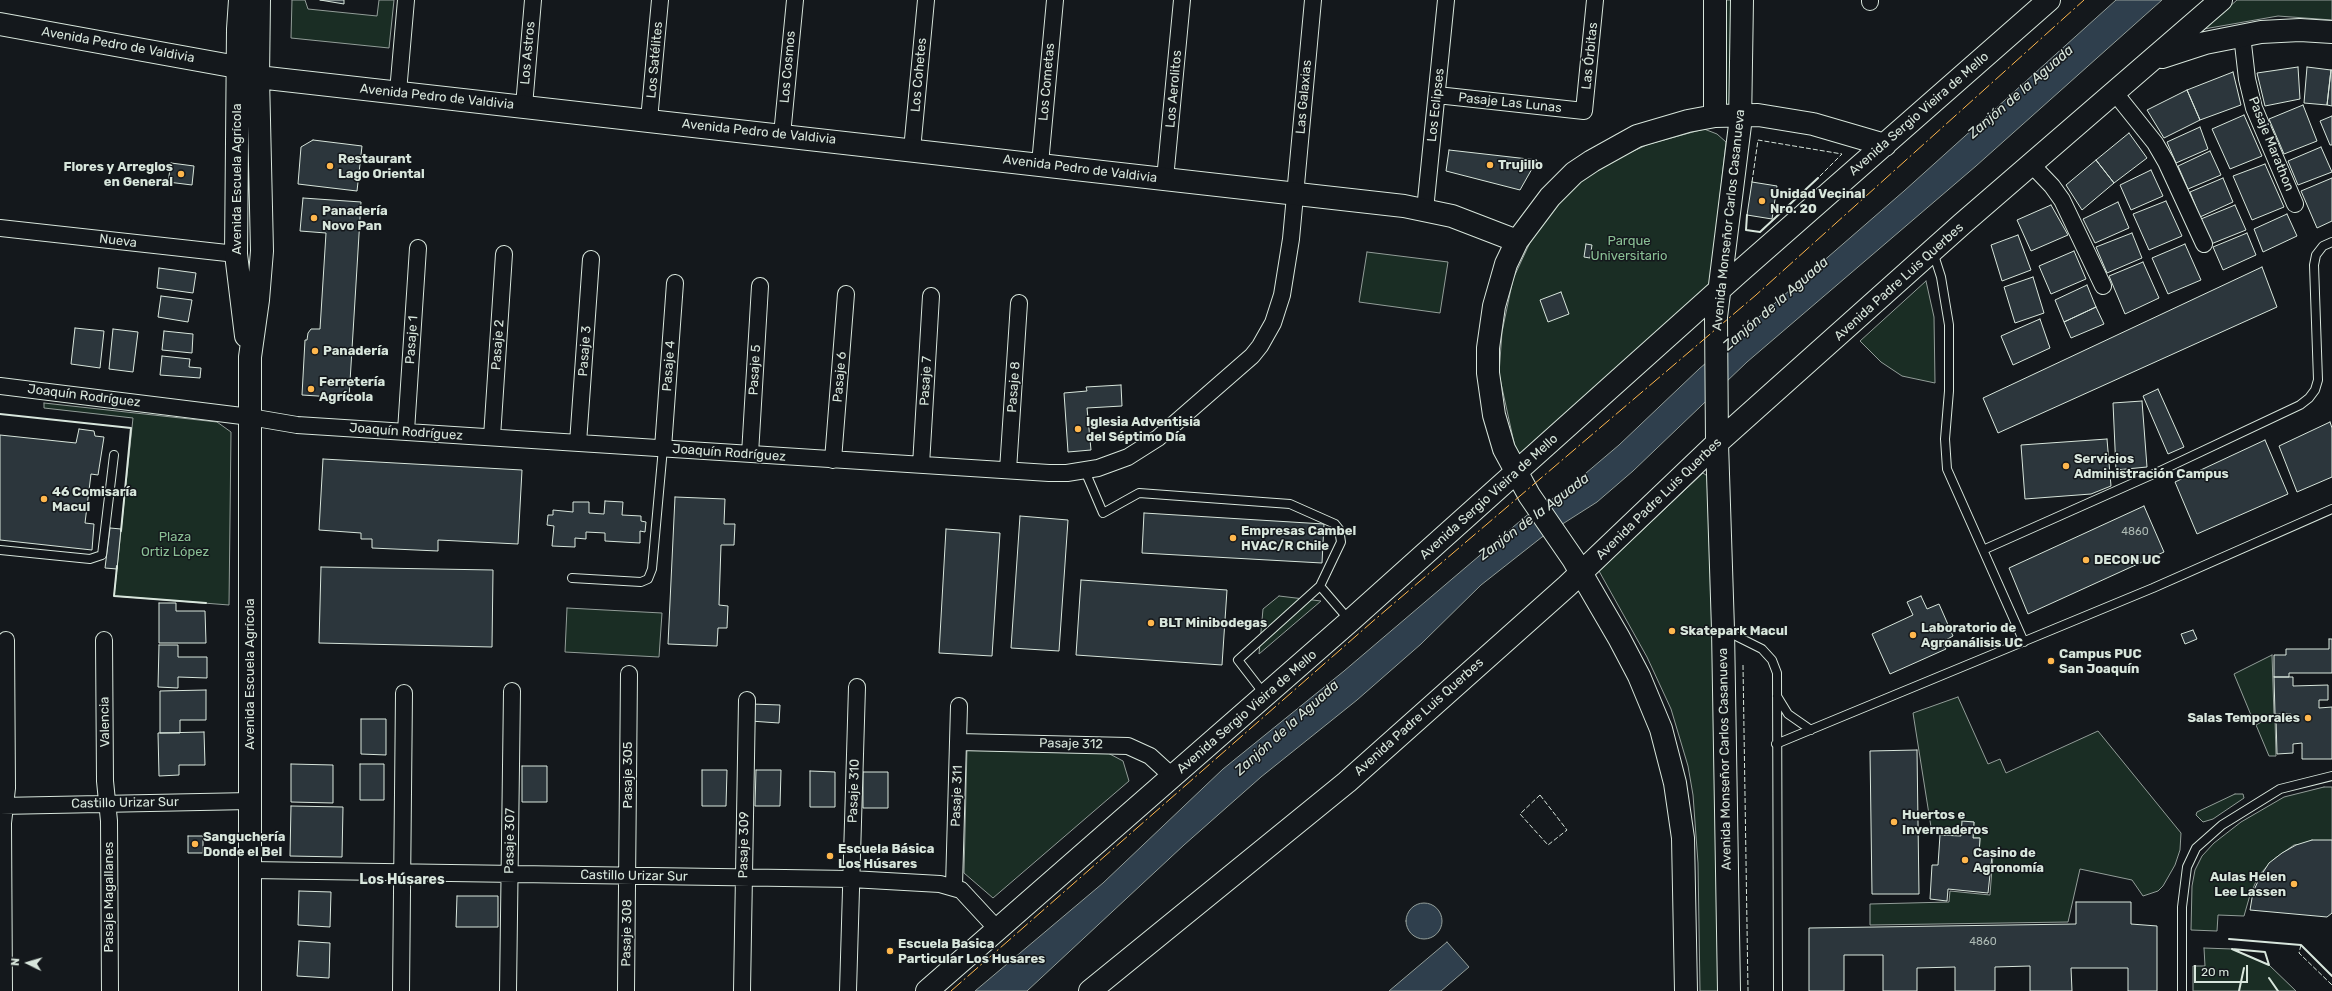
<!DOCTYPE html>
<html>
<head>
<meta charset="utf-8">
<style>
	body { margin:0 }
	#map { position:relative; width:2332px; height:991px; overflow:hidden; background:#14181c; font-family:Rubik,sans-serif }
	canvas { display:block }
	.north { position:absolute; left:8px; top:943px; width:40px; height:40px; -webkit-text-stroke:3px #14181c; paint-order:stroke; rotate:275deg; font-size:11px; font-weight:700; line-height:16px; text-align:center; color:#d8e6dc }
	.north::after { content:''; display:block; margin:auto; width:14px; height:18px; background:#d8e6dc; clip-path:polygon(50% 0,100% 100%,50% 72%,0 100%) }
	.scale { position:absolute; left:2194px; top:965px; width:54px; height:18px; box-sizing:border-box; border:2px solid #d8e6dc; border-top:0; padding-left:5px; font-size:12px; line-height:14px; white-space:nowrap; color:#d8e6dc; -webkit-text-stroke:3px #14181c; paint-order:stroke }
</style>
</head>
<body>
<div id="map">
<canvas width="2332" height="991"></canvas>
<div class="north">N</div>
<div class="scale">20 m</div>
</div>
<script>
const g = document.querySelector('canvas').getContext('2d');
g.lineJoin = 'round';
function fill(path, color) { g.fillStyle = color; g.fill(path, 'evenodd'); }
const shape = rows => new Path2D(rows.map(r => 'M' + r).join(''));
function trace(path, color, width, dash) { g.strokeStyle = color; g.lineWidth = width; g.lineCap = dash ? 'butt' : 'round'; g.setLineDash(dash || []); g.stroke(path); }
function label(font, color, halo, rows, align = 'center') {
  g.font = font + ' Rubik,sans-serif'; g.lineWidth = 3; g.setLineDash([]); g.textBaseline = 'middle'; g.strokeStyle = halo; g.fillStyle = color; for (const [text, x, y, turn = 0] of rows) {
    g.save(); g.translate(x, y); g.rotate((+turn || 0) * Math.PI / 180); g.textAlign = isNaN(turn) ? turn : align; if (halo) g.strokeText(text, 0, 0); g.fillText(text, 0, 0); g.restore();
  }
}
const green = shape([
	[292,0,305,0,308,9,377,16,379,0,394,0,389,48,291,38,292,0],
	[1723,0,1733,0,1733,105,1723,105,1723,0],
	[2237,0,2332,0,2332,20,2278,16,2204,29,2237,0],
	[1704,129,1717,134,1726,142,1710,285,1518,461,1499,374,1502,332,1513,279,1533,236,1554,207,1581,181,1611,161,1649,144,1704,129],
	[1367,252,1448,262,1440,313,1359,302,1367,252],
	[1926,281,1934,317,1935,383,1902,376,1881,362,1860,341,1926,281],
	[44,403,217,422,231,432,229,605,114,596,133,418,44,408,44,403],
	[1703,473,1713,480,1720,991,1700,991,1698,863,1693,795,1688,766,1671,709,1647,657,1599,571,1703,473],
	[1279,596,1321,601,1259,654,1263,609,1279,596],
	[567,608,662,613,659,657,565,652,567,608],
	[2272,655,2274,715,2253,720,2234,674,2272,655],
	[1958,697,1988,764,2000,759,2006,773,2098,731,2181,833,2180,850,2175,865,2163,886,2158,891,2143,896,2132,880,2080,869,2068,922,1870,925,1870,904,1949,902,1950,891,1990,895,1993,855,1979,854,1980,838,1973,838,1974,822,1963,822,1961,836,1940,835,1931,827,1913,713,1958,697],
	[2267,719,2275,719,2276,756,2269,756,2256,725,2267,719],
	[967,749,1106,752,1123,761,1129,781,993,898,964,873,967,749],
	[2324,787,2332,787,2332,841,2294,845,2274,859,2259,875,2250,895,2244,916,2218,915,2217,931,2191,930,2192,886,2195,870,2202,856,2214,843,2241,822,2284,797,2324,787],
	[2235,794,2243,794,2244,798,2213,819,2203,822,2196,815,2197,812,2235,794],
	[2204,948,2232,949,2269,965,2296,991,2193,991,2193,966,2205,966,2204,948]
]);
fill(green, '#1a2d24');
trace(green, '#939e99', 1);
const water = shape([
	[2116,0,2162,0,1976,166,1747,362,1633,471,1597,502,1542,537,1481,585,1421,644,1357,700,1261,777,1184,845,1027,991,975,991,1103,883,1223,769,1344,671,1526,516,1566,490,1619,445,1699,369,1904,191,2116,0],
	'1406 921a18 18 0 1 1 36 0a18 18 0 1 1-36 0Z',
	[1447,942,1469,967,1441,991,1389,991,1447,942]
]);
fill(water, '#2f3f4d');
trace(water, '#939e99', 1);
const building = shape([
	[320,0,344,0,344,4,320,0],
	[2298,67,2300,99,2265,106,2257,73,2298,67],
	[2307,67,2331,70,2327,105,2304,103,2307,67],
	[2331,70,2332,70,2332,106,2327,105,2331,70],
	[2233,72,2241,105,2200,120,2187,90,2233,72],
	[2187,90,2200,120,2164,138,2147,110,2187,90],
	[2303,105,2317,141,2284,154,2269,119,2303,105],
	[2244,115,2262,156,2230,169,2212,129,2244,115],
	[2332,116,2332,145,2330,145,2320,121,2332,116],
	[2200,127,2208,149,2176,163,2167,142,2200,127],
	[2129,133,2147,158,2114,183,2096,160,2129,133],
	[313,140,362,146,357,191,298,184,301,147,313,140],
	[2321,147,2332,172,2298,185,2288,161,2321,147],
	[1449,150,1537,160,1520,190,1446,171,1449,150],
	[2210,151,2221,175,2188,189,2178,166,2210,151],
	[2096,160,2114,183,2082,210,2066,185,2096,160],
	[171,163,194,166,192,185,168,182,171,163],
	[2265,164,2284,207,2252,220,2233,176,2265,164],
	[2151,170,2163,196,2131,210,2120,185,2151,170],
	[2223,178,2233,202,2200,217,2190,192,2223,178],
	[2332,178,2332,221,2317,228,2301,191,2332,178],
	[1752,182,1777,186,1772,219,1747,215,1752,182],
	[303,198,361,202,349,398,302,395,305,340,307,340,308,333,311,329,320,329,326,233,300,231,303,198],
	[2166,201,2182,236,2149,250,2133,214,2166,201],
	[2118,202,2129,228,2095,243,2083,219,2118,202],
	[2051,205,2068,235,2031,251,2017,220,2051,205],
	[2235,205,2246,230,2211,244,2201,219,2235,205],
	[2287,214,2297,236,2263,252,2254,229,2287,214],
	[2132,233,2142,258,2107,273,2096,247,2132,233],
	[2247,233,2256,255,2223,270,2213,247,2247,233],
	[2018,235,2031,270,2002,281,1991,245,2018,235],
	[1586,244,1592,245,1590,258,1584,257,1586,244],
	[2185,244,2201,280,2168,294,2152,258,2185,244],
	[2074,251,2086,279,2051,294,2039,266,2074,251],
	[2143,262,2159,298,2125,314,2109,276,2143,262],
	[2262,267,2277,307,1998,433,1983,398,2262,267],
	[159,268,196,273,193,293,157,288,159,268],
	[2033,277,2044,313,2015,323,2004,287,2033,277],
	[2087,285,2096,307,2064,322,2055,300,2087,285],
	[1561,292,1569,314,1548,322,1540,300,1561,292],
	[161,296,192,300,188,322,158,317,161,296],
	[2096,307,2104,324,2071,338,2064,322,2096,307],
	[2040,319,2050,348,2013,365,2001,336,2040,319],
	[75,328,104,331,100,368,71,364,75,328],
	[113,329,138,332,133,372,109,369,113,329],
	[164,331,193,334,192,353,162,350,164,331],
	[162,356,190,359,189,367,201,368,200,378,160,375,162,356],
	[1121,385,1122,406,1087,408,1091,450,1068,452,1064,393,1087,391,1086,387,1121,385],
	[2158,389,2184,447,2168,454,2143,396,2158,389],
	[2142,401,2147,467,2116,470,2113,403,2142,401],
	[2330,422,2332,428,2332,477,2297,492,2279,446,2330,422],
	[79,429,94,431,95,436,104,437,98,475,91,474,85,523,94,524,92,550,0,540,0,435,76,443,79,429],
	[2107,439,2111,486,2091,494,2025,499,2021,445,2107,439],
	[2265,440,2288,494,2197,534,2175,482,2265,440],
	[323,459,522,470,518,544,438,540,438,551,372,548,372,539,361,539,361,533,319,530,323,459],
	[675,497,725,499,724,524,735,524,734,545,721,545,719,605,728,606,727,628,718,628,717,646,668,644,675,497],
	[605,501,623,502,622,515,641,516,641,521,646,522,645,532,640,531,640,543,605,541,605,533,586,532,586,539,575,538,575,547,552,546,554,526,547,525,548,515,553,515,553,510,573,512,573,502,589,502,589,513,604,514,605,501],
	[2144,506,2164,552,2028,614,2009,568,2144,506],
	[1144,513,1324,524,1322,563,1142,553,1144,513],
	[1020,516,1068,520,1059,651,1011,648,1020,516],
	[110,528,121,529,117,569,105,568,110,528],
	[946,529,1000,533,992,656,939,653,946,529],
	[321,567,493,570,492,647,319,643,321,567],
	[1081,580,1227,590,1222,665,1076,655,1081,580],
	[1921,596,1927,609,1939,604,1953,636,1942,642,1946,649,1890,674,1872,634,1913,615,1907,602,1921,596],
	[159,603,176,603,176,611,205,611,206,643,159,643,159,603],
	[2193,630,2197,639,2185,644,2181,634,2193,630],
	[2329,639,2332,639,2332,673,2289,673,2289,677,2274,677,2274,655,2286,655,2286,649,2329,649,2329,639],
	[159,645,178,645,178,657,207,657,207,678,178,677,178,688,158,687,159,645],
	[2274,677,2293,677,2293,686,2328,685,2328,700,2319,700,2319,708,2332,707,2332,759,2302,759,2302,743,2293,744,2293,753,2277,754,2276,718,2292,718,2291,714,2275,714,2274,677],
	[206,690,206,720,180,720,180,733,160,733,160,691,206,690],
	[751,704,780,705,779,723,750,721,751,704],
	[361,719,386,719,386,755,361,754,361,719],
	[204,732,205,765,179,765,179,775,159,776,158,733,204,732],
	[1917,750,1919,894,1872,894,1870,751,1917,750],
	[291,764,333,765,333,803,291,802,291,764],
	[360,764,384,764,384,800,360,800,360,764],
	[522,766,547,766,547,802,522,802,522,766],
	[702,770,727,770,726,806,702,806,702,770],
	[756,770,781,770,780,806,755,806,756,770],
	[810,771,835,772,835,807,810,807,810,771],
	[863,772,888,772,888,808,863,808,863,772],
	[291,806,343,807,342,857,290,856,291,806],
	[1962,821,1974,822,1973,838,1980,838,1979,855,1992,856,1988,893,1948,889,1947,901,1930,899,1932,865,1938,865,1940,835,1961,836,1962,821],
	[188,836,203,836,203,853,188,853,188,836],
	[2312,840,2332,840,2332,913,2327,917,2250,910,2253,892,2260,877,2269,863,2282,853,2296,845,2312,840],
	[299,891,331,892,330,927,298,925,299,891],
	[457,896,498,896,498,927,456,927,457,896],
	[2076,902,2131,902,2131,924,2157,926,2157,991,2128,991,2128,968,2071,968,2072,991,2030,991,2030,966,1995,967,1995,991,1955,991,1955,967,1917,968,1917,991,1883,991,1883,955,1844,955,1844,991,1809,991,1809,928,2076,924,2076,902],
	[299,941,330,943,329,978,297,976,299,941]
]);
fill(building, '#2c363c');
trace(building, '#d8e6dc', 1);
const lane = shape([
	[1933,252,1941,277,1949,325,1949,391,1945,439,1947,469,2024,642],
	[1085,471,1103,513,1139,493,1290,504,1335,524,1339,529,1341,542,1320,586,1238,660,1265,695],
	[0,550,90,559,102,555,114,455],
	[1983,550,2158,472,2300,405,2309,398,2315,390,2318,380,2314,265,2316,255,2323,246,2332,242],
	[572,578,641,582,648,579,652,569,663,448],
	[1320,586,1350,621],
	[1724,630,1762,649,1772,660,1777,673,1778,991],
	[1777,696,1788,714,1811,730],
	[1776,744,2153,588,2332,509],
	[2182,991,2182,907,2187,867,2196,848,2222,825,2280,789,2332,776]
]);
const street = shape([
	[1870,2,1870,0],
	[2242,35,2247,79,2254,108,2295,204],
	[398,92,406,0],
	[2115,93,2155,143,2166,162,2204,244],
	[1437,95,1584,111,1595,0],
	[524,106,533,0],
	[649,120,660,0],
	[782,135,795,0],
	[912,150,926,0],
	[1040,164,1055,0],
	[2031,164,2052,186,2062,200,2103,286],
	[1165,179,1182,0],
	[1425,210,1446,0],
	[0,228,236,254],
	[0,386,250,417,297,425,1049,473,1067,473,1098,468,1128,457,1158,438,1252,356,1260,346,1273,323,1282,295,1291,239,1313,0],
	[406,431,418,248],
	[492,437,504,254],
	[578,443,591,259],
	[663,448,675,283],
	[750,454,760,286],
	[833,460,846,294],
	[921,465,931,296],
	[1008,470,1019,303],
	[104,640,105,781,109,821,110,991],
	[959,742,1128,746,1150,756,1173,777],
	[0,806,250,801],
	[250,870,851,879,940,884,961,890,998,930],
	[954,886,959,706],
	[4,991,3,823,7,788,6,640],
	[401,991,404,693],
	[508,991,512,691],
	[626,991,629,674],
	[742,991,747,700],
	[848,991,857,687]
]);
const secondary = shape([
	[240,0,238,29,236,254,246,336],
	[0,24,237,67,258,77,1404,206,1452,216,1517,241],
	[2162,57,2205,43,2261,32,2300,30,2332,32],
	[1715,116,1715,0],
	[250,991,250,357,258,300,262,251,258,77,259,0],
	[927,991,1350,621,1737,274,2049,0],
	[1090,991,1347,782,1567,586,1717,443,1962,224,2221,0],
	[1686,991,1683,838,1675,783,1661,729,1639,676,1619,638,1573,559,1529,495,1504,449,1494,415,1488,373,1488,348,1494,306,1506,264,1517,241,1550,197,1574,173,1592,161,1637,136,1688,121,1715,116,1758,115,1813,124,1885,145],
	[1729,991,1723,629,1717,443,1716,317,1740,125,1742,0]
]);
trace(lane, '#d8e6dc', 10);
trace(street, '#d8e6dc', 18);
trace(secondary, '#d8e6dc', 24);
trace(lane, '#14181c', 8);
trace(street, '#14181c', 16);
trace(secondary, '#14181c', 22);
trace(shape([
	[1752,182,1758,140,1842,154,1818,178],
	[1743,665,1748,991],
	[1540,795,1567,830,1548,845,1520,814,1540,795],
	[2301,945,2299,953,2332,985]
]), '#d8e6dc', 1, [5, 2]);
trace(shape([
	[1747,215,1746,230,1760,232,1818,178],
	[0,414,131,428,121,531],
	[117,566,114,596,206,603],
	[2229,939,2301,945,2332,976],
	[2232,949,2265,952,2269,965,2232,949],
	[2269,978,2278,991],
	[2239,991,2244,968]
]), '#d8e6dc', 2);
trace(shape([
	[951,991,1372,622,1756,295,2084,0]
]), '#ffb74d', 1, [14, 3, 2, 3]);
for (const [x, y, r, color] of [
	[1490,165,4,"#ffb74d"],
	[330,166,4,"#ffb74d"],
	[181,174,4,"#ffb74d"],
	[1762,201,4,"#ffb74d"],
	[314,218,4,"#ffb74d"],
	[315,351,4,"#ffb74d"],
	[311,389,4,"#ffb74d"],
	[1078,429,4,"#ffb74d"],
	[2066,466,4,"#ffb74d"],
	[44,499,4,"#ffb74d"],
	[1233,538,4,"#ffb74d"],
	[2086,560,4,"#ffb74d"],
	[1151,623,4,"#ffb74d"],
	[1672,631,4,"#ffb74d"],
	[1913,635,4,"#ffb74d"],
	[2051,661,4,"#ffb74d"],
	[2308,718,4,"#ffb74d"],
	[1894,822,4,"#ffb74d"],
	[195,844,4,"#ffb74d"],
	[830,856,4,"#ffb74d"],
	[1965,860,4,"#ffb74d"],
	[2294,884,4,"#ffb74d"],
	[890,951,4,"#ffb74d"]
]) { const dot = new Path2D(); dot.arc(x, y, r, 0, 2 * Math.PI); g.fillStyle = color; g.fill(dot); trace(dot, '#14181c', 1.5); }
label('11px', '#adbab4', null, [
	["4860",2135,532],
	["4860",1983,942]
]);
label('13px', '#d8e6dc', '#14181c', [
	["Avenida Pedro de Valdivia",118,45,10],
	["Los Astros",528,53,-85],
	["Las Órbitas",1590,56,-84],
	["Los Satélites",655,60,-85],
	["Los Cosmos",788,67,-85],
	["Los Cohetes",919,75,-85],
	["Los Cometas",1047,82,-85],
	["Los Aerolitos",1174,89,-85],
	["Avenida Pedro de Valdivia",437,97,6],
	["Las Galaxias",1304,97,-85],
	["Pasaje Las Lunas",1510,103,6],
	["Los Eclipses",1436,105,-84],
	["Avenida Sergio Vieira de Mello",1919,114,-41],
	["Avenida Pedro de Valdivia",759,132,6],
	["Pasaje Marathon",2271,144,68],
	["Avenida Pedro de Valdivia",1080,169,7],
	["Avenida Escuela Agrícola",237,179,-90],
	["Avenida Monseñor Carlos Casanueva",1729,220,-84],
	["Nueva",118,241,7],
	["Avenida Padre Luis Querbes",1899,282,-42],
	["Pasaje 1",412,340,-86],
	["Pasaje 2",498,345,-86],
	["Pasaje 3",585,351,-86],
	["Pasaje 4",669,366,-86],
	["Pasaje 5",755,370,-87],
	["Pasaje 6",840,377,-85],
	["Pasaje 7",926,381,-87],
	["Pasaje 8",1014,387,-86],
	["Joaquín Rodríguez",84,396,7],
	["Joaquín Rodríguez",406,432,4],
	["Joaquín Rodríguez",729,453,4],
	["Avenida Sergio Vieira de Mello",1489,497,-42],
	["Avenida Padre Luis Querbes",1659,499,-44],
	["Avenida Escuela Agrícola",250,674,-90],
	["Avenida Sergio Vieira de Mello",1247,712,-41],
	["Avenida Padre Luis Querbes",1419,717,-42],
	["Valencia",105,722,-91],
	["Pasaje 312",1071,744,1],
	["Avenida Monseñor Carlos Casanueva",1725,759,-91],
	["Pasaje 305",628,775,-90],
	["Pasaje 310",854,791,-88],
	["Pasaje 311",957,796,-88],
	["Castillo Urizar Sur",125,803,-1],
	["Pasaje 307",510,841,-89],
	["Pasaje 309",744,845,-89],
	["Castillo Urizar Sur",634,876,1],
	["Pasaje Magallanes",109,897,-90],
	["Pasaje 308",627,933,-89]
]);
label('bold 13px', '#d8e6dc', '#14181c', [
	["Restaurant",338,159],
	["Lago Oriental",338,174],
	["Trujillo",1498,165],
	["Flores y Arreglos",173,167,"right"],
	["en General",173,182,"right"],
	["Unidad Vecinal",1770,194],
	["Nro. 20",1770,209],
	["Panadería",322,211],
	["Novo Pan",322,226],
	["Panadería",323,351],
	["Ferretería",319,382],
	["Agrícola",319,397],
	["Iglesia Adventisia",1086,422],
	["del Séptimo Día",1086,437],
	["Servicios",2074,459],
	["Administración Campus",2074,474],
	["46 Comisaría",52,492],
	["Macul",52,507],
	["Empresas Cambel",1241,531],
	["HVAC/R Chile",1241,546],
	["DECON UC",2094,560],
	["BLT Minibodegas",1159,623],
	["Laboratorio de",1921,628],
	["Agroanálisis UC",1921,643],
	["Skatepark Macul",1680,631],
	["Campus PUC",2059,654],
	["San Joaquín",2059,669],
	["Salas Temporales",2300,718,"right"],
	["Huertos e",1902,815],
	["Invernaderos",1902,830],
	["Sanguchería",203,837],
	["Donde el Bel",203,852],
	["Escuela Básica",838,849],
	["Los Húsares",838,864],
	["Casino de",1973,853],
	["Agronomía",1973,868],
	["Aulas Helen",2286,877,"right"],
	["Lee Lassen",2286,892,"right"],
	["Escuela Basica",898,944],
	["Particular Los Husares",898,959]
], 'left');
label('13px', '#8ac095', '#14181c', [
	["Parque",1629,241],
	["Universitario",1629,256],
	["Plaza",175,537],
	["Ortiz López",175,552]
]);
label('italic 14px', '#d8e6dc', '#14181c', [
	["Zanjón de la Aguada",2021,92,-41],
	["Zanjón de la Aguada",1776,304,-41],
	["Zanjón de la Aguada",1534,517,-37],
	["Zanjón de la Aguada",1287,728,-42]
]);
label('bold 14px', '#d8e6dc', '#14181c', [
	["Los Húsares",402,880]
]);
</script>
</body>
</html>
